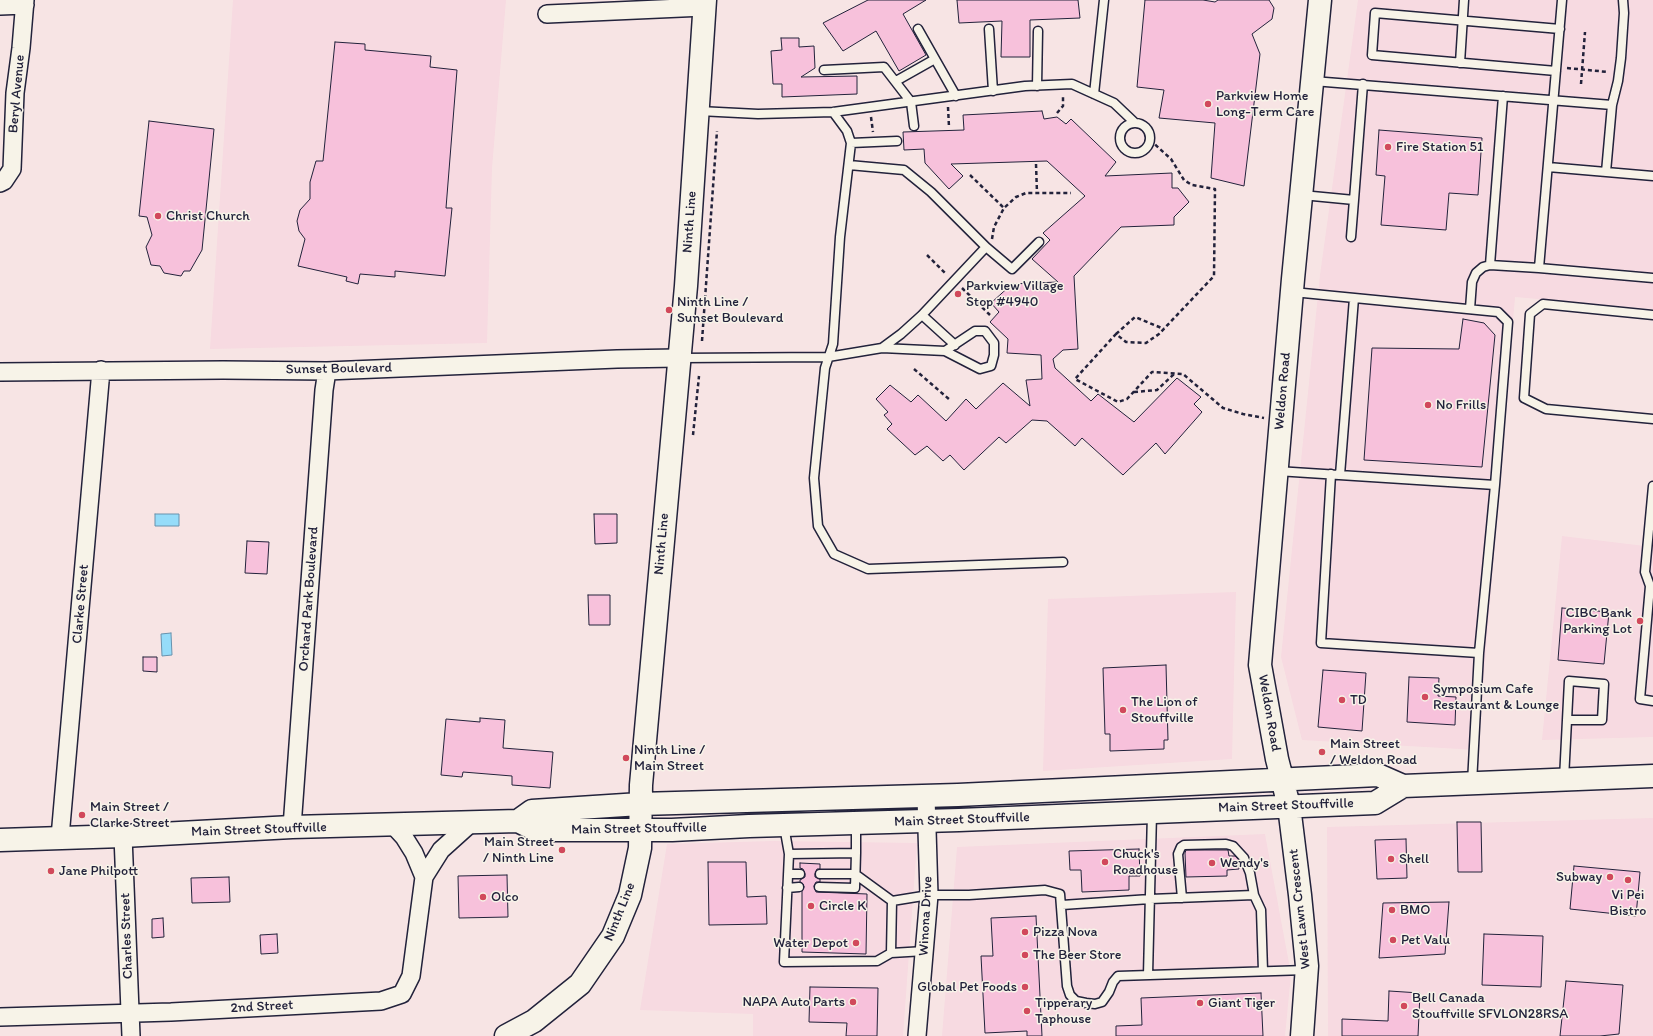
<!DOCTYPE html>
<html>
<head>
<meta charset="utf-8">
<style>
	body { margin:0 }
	canvas { display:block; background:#f7e4e4 }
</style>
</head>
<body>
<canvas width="1653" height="1036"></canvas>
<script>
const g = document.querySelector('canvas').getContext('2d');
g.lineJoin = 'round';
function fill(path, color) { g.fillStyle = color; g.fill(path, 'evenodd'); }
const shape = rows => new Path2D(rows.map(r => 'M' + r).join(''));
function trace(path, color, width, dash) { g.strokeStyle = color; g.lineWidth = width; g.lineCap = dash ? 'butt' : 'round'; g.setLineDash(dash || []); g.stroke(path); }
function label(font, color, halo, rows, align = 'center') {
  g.font = font + ' Itim,sans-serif'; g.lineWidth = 3; g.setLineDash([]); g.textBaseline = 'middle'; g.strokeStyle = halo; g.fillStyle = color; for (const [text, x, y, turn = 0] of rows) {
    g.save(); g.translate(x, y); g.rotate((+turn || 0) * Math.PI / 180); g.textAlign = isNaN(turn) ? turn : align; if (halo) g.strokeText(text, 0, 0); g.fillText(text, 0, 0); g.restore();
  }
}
fill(shape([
	[233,0,506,0,492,168,487,343,210,349],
	[1358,0,1653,0,1653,309,1515,297,1478,750,1302,740,1281,657,1320,275],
	[1562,536,1653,547,1653,737,1542,740],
	[1236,592,1232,759,1043,771,1048,599],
	[1653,818,1653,1036,1328,1036,1327,827],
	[1265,834,1291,974,1285,1036,942,1036,957,847],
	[773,841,917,843,903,1036,753,1036,753,1014,640,1010,667,844]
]), '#f7dae1');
const water = shape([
	[155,514,179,514,179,526,155,526,155,514],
	[171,633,172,655,162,656,161,634,171,633]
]);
fill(water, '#96dcf9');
trace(water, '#6892ad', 1);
const building = shape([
	[868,0,926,0,903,14,926,55,899,71,876,31,843,51,823,23,868,0],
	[957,0,1078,0,1080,18,1030,20,1030,57,1001,57,1002,21,959,23,957,0],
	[1145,0,1203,0,1215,2,1218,0,1269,0,1274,8,1272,19,1252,34,1260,54,1244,186,1211,178,1215,123,1159,118,1164,90,1137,87,1145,0],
	[781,38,799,38,799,47,814,46,815,68,801,77,857,76,857,94,782,97,782,84,773,84,771,51,782,50,781,38],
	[335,42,365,44,365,50,431,56,430,67,457,70,446,208,452,208,445,276,395,271,395,277,360,274,358,284,346,281,347,277,298,266,305,239,299,231,297,221,300,210,310,199,310,182,316,161,323,161,335,42],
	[1042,111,1044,119,1057,117,1066,124,1071,119,1116,162,1105,176,1172,173,1172,188,1178,188,1189,202,1174,217,1174,225,1121,227,1074,276,1078,349,1063,350,1053,359,1055,368,1091,401,1098,394,1134,422,1177,378,1201,397,1194,404,1202,412,1165,454,1156,443,1123,475,1082,438,1075,446,1047,421,1032,420,1006,443,999,437,964,470,950,455,943,461,927,446,915,455,887,429,892,424,884,415,888,412,876,399,890,385,911,402,918,395,946,421,966,399,976,409,1003,383,1030,406,1026,380,1042,379,1041,355,1007,353,1008,339,990,322,999,312,991,303,1012,284,1058,282,1032,259,1050,240,1043,233,1085,196,1047,161,951,164,963,176,949,189,925,163,924,149,904,150,903,132,964,130,963,115,1042,111],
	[149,121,214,129,202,250,190,271,184,271,181,276,164,273,160,266,151,265,146,247,152,235,147,217,139,216,149,121],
	[1379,130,1482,138,1478,195,1449,193,1446,230,1381,225,1385,176,1376,175,1379,130],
	[1463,319,1484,323,1495,335,1482,467,1364,460,1372,348,1459,349,1463,319],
	[594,514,617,514,617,543,595,544,594,514],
	[247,541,269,542,267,574,245,573,247,541],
	[588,595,610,595,610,625,589,625,588,595],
	[1562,608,1609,612,1604,664,1558,660,1562,608],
	[143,657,157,657,157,672,143,671,143,657],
	[1166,665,1168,740,1164,740,1164,749,1110,751,1110,734,1105,734,1103,668,1166,665],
	[1323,670,1366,673,1362,731,1318,727,1323,670],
	[1409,677,1439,678,1438,696,1456,697,1455,725,1407,722,1409,677],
	[480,718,505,720,503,748,553,752,550,788,512,785,512,776,463,772,462,777,441,775,446,719,480,722,480,718],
	[1457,822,1481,822,1482,872,1458,872,1457,822],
	[1406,839,1407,878,1377,879,1375,840,1406,839],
	[1139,849,1140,876,1129,876,1129,890,1082,892,1081,870,1070,870,1069,851,1139,849],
	[1186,850,1228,850,1229,856,1235,856,1239,860,1239,869,1227,870,1227,876,1186,877,1185,853,1186,850],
	[708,862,746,862,747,897,766,896,767,924,709,925,708,862],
	[800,863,820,864,820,869,817,869,815,874,815,877,820,879,820,882,816,882,814,886,816,892,867,894,866,954,802,952,802,891,804,887,803,884,800,882,800,880,805,877,805,874,803,869,800,868,800,863],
	[1574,866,1640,872,1636,916,1570,909,1574,866],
	[507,875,508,917,459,918,458,876,507,875],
	[229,877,230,902,192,903,191,878,229,877],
	[1449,902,1445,954,1379,958,1383,903,1449,902],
	[1036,916,1042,1036,1027,1036,1027,1031,985,1033,981,956,993,956,991,918,1036,916],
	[163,918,164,937,152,938,152,919,163,918],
	[277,934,278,953,261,954,260,935,277,934],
	[1484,934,1543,936,1541,987,1482,985,1484,934],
	[1566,981,1623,985,1619,1034,1600,1036,1560,1036,1566,981],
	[810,987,878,988,877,1036,846,1036,847,1023,809,1022,810,987],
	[1389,991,1420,993,1418,1036,1342,1036,1342,1019,1388,1021,1389,991],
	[1261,993,1263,1036,1116,1036,1116,1026,1142,1025,1141,998,1261,993]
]);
fill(building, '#f7c1db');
trace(building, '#22223b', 1);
const lane = shape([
	[1562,0,1539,268,1653,278],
	[918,29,956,96],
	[989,29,993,91],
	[1460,63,1464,0],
	[824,70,884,67,911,102,914,126],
	[1556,71,1372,55,1375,13,1560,29],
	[896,81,935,59],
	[1313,81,1612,105],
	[1037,86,1038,31],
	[1094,94,1104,0],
	[699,111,758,114,833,112,1025,86,1072,84,1114,103,1134,122],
	[833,112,847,131,851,143,840,237,833,344,825,368,814,478,818,526,834,554,868,569,1063,562],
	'1120 138a15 15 0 1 1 30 0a15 15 0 1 1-30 0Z',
	[851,143,897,141],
	[1548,167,1653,176],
	[1606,172,1612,105,1618,81,1621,58,1624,13,1623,0],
	[1302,195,1354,200,1363,84],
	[1351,237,1354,200],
	[986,247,1012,269,1039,242],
	[1490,265,1503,96],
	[1293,292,1498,312,1508,322,1495,485,1479,653,1472,783],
	[1470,309,1472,282,1476,273,1483,267,1490,265,1539,268],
	[922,315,955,345],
	[1653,315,1543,304,1530,314,1524,398,1546,409,1653,419],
	[882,348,945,351,980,369,991,366,994,355,994,343,985,331,975,331,945,351],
	[681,358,828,357,882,348,901,334,922,315,986,247,931,192,904,170,849,165],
	[1277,471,1495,485],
	[1331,474,1321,643,1479,653],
	[1340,475,1354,298],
	[1650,586,1645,572,1653,486],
	[1653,587,1650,586,1640,699,1653,701],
	[1564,779,1567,720,1569,681,1604,684,1602,720,1567,720],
	[784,826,789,854,856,853,856,824],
	[789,854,784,962,877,961,891,953],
	[788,874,800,874],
	[820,874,855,874,892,901,929,895,969,895,1045,890,1060,894,1067,986,1070,995,1076,1001,1086,1003,1095,1004,1102,1002,1109,992,1113,982,1118,976,1306,970],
	[819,887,855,888,856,853],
	[787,888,799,887],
	[1182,898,1178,854,1181,847,1184,845,1226,844,1233,846,1244,858,1250,873,1254,895,1261,910,1263,971],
	[892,901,891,953,925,951],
	[1062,905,1150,899,1254,895],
	[1148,975,1152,813]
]);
const street = shape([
	[0,6,25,5],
	[547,14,704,7],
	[0,183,4,181,12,169,15,93,21,48,25,0],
	[0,372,223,370,327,371,617,359,678,358],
	[393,825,404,837,414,853,424,877],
	[292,827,324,390,327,371],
	[123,836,131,1036],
	[60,837,101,370],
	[0,1017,171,1012,381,1001,402,994,411,976,424,877,441,850,471,823],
	[917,1036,929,895,926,797]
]);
const secondary = shape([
	[518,821,532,811,640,804,958,795,1378,775,1403,786,1653,776],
	[0,840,123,836,292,827,518,821,536,830,672,830,749,826,959,820,1375,803,1403,786],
	[506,1036,534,1021,580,984,613,936,630,895,640,848,641,785,686,286,705,0],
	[1302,1036,1307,966,1300,895,1289,806,1277,759,1260,665,1293,279,1320,0]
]);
trace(lane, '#22223b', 11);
trace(street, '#22223b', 20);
trace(secondary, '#22223b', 25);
trace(shape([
	[1567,68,1608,72],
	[1581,84,1585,32],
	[948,107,949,127],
	[1057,113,1063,106,1063,95],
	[871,117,873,132],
	[1150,140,1171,159,1184,180,1192,185,1215,189,1214,276,1159,334,1146,343,1126,342,1116,334,1075,379,1118,402,1127,399,1152,372,1183,374,1223,408,1243,414,1264,418],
	[1036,164,1037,193],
	[970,175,1004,208],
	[992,239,994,227,1004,208,1016,197,1026,193,1071,193],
	[927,255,946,274],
	[962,288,990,315],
	[1116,334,1135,317,1164,329],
	[702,341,717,131],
	[914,369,950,400],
	[1134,392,1157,390,1174,374],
	[693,435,699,376]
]), '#22223b', 2.5, [4, 3]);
trace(lane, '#f7f3e8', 8);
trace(street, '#f7f3e8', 17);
trace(secondary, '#f7f3e8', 22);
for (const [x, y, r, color] of [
	[1208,104,4,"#d1495b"],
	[1388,147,4,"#d1495b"],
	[158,216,4,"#d1495b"],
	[958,294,4,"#d1495b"],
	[669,310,4,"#d1495b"],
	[1428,405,4,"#d1495b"],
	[1640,621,4,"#d1495b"],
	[1425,697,4,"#d1495b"],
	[1342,700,4,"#d1495b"],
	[1123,710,4,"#d1495b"],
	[1322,752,4,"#d1495b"],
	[626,758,4,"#d1495b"],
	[82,815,4,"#d1495b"],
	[562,850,4,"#d1495b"],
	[1391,859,4,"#d1495b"],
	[1105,862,4,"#d1495b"],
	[1212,863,4,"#d1495b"],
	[51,871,4,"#d1495b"],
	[1610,877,4,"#d1495b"],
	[1628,880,4,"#d1495b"],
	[483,897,4,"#d1495b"],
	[811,906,4,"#d1495b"],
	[1392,910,4,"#d1495b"],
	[1025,932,4,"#d1495b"],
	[1393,940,4,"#d1495b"],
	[856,943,4,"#d1495b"],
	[1025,955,4,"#d1495b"],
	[1025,987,4,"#d1495b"],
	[853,1002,4,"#d1495b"],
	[1200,1003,4,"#d1495b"],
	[1404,1006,4,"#d1495b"],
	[1027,1011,4,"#d1495b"]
]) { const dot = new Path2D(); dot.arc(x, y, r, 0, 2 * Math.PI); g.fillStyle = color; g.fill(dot); trace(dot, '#f7f3e8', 1.5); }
label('14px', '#22223b', '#f7f3e8', [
	["Beryl Avenue",17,94,-85],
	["Ninth Line",690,222,-86],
	["Sunset Boulevard",339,369,-1],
	["Weldon Road",1283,391,-85],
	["Ninth Line",662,544,-85],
	["Orchard Park Boulevard",309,599,-86],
	["Clarke Street",81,604,-85],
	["Weldon Road",1269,713,80],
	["Main Street Stouffville",1286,806,-2],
	["Main Street Stouffville",962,820,-2],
	["Main Street Stouffville",639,829,-1],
	["Main Street Stouffville",259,830,-2],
	["West Lawn Crescent",1300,909,-96],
	["Ninth Line",620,912,-68],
	["Winona Drive",926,916,-87],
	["Charles Street",127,936,-92],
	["2nd Street",262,1007,-3]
]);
label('14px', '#22223b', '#f7f3e8', [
	["Parkview Home",1216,96],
	["Long-Term Care",1216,112],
	["Fire Station 51",1396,147],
	["Christ Church",166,216],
	["Parkview Village",966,286],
	["Stop #4940",966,302],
	["Ninth Line /",677,302],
	["Sunset Boulevard",677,318],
	["No Frills",1436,405],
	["CIBC Bank",1632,613,"right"],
	["Parking Lot",1632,629,"right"],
	["Symposium Cafe",1433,689],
	["Restaurant & Lounge",1433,705],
	["TD",1350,700],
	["The Lion of",1131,702],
	["Stouffville",1131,718],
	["Main Street",1330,744],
	["/ Weldon Road",1330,760],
	["Ninth Line /",634,750],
	["Main Street",634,766],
	["Main Street /",90,807],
	["Clarke Street",90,823],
	["Main Street",554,842,"right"],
	["/ Ninth Line",554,858,"right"],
	["Chuck's",1113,854],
	["Roadhouse",1113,870],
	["Shell",1399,859],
	["Wendy's",1220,863],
	["Jane Philpott",59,871],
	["Subway",1602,877,"right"],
	["Vi Pei",1628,895,"center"],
	["Bistro",1628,911,"center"],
	["Olco",491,897],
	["Circle K",819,906],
	["BMO",1400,910],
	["Pizza Nova",1033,932],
	["Pet Valu",1401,940],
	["Water Depot",848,943,"right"],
	["The Beer Store",1033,955],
	["Global Pet Foods",1017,987,"right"],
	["Bell Canada",1412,998],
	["Stouffville SFVLON28RSA",1412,1014],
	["NAPA Auto Parts",845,1002,"right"],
	["Tipperary",1035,1003],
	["Taphouse",1035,1019],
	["Giant Tiger",1208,1003]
], 'left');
</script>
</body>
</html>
